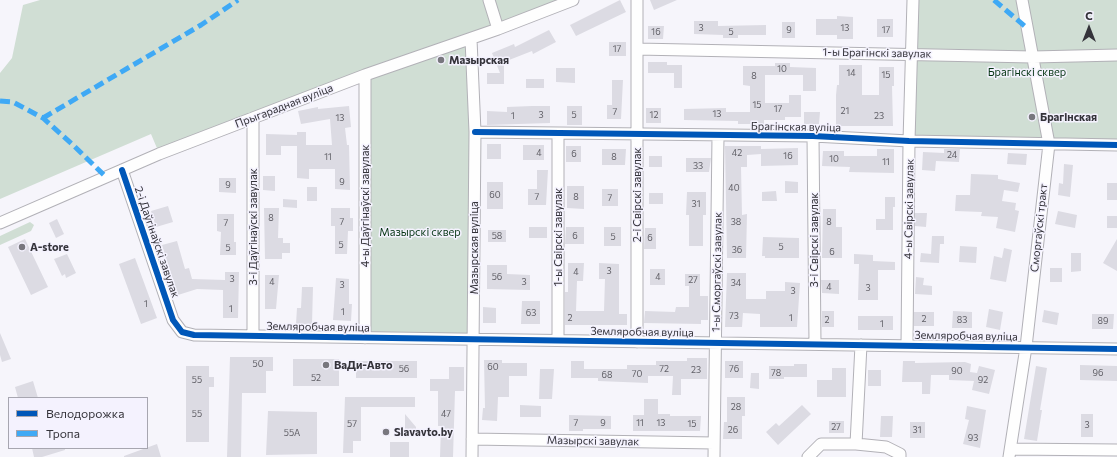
<!DOCTYPE html>
<html>
<head>
<meta charset="utf-8">
<style>
	body { margin:0 }
	#map { position:relative; width:1117px; height:457px; overflow:hidden; background:#f6f5fb; font-family:Commissioner,sans-serif }
	canvas { display:block }
	.legend { position:absolute; left:8px; top:397px; width:140px; height:52px; box-sizing:border-box; background:#f4f2fe; border:1px solid #a7a6b0; margin:0; padding:5px 7px; list-style:none; font-size:12px; color:#34333a }
	.legend li { display:flex; align-items:center; gap:8px; height:20px }
	.legend b { width:20px; border:1px solid #a7a6b0 }
	.north { position:absolute; left:1069px; top:8px; width:40px; height:40px; -webkit-text-stroke:3px #f4f2fe; paint-order:stroke; rotate:0deg; font-size:11px; font-weight:700; line-height:16px; text-align:center; color:#34333a }
	.north::after { content:''; display:block; margin:auto; width:14px; height:18px; background:#34333a; clip-path:polygon(50% 0,100% 100%,50% 72%,0 100%) }
</style>
</head>
<body>
<div id="map">
<canvas width="1117" height="457"></canvas>
<ul class="legend">
<li><b style="height:5px;background:#0057b8"></b>Велодорожка</li>
<li><b style="height:5px;background:#3fa9f5"></b>Тропа</li>
</ul>
<div class="north">С</div>
</div>
<script>
const g = document.querySelector('canvas').getContext('2d');
g.lineJoin = 'round';
function fill(path, color) { g.fillStyle = color; g.fill(path, 'evenodd'); }
const shape = rows => new Path2D(rows.map(r => 'M' + r).join(''));
function trace(path, color, width, dash) { g.strokeStyle = color; g.lineWidth = width; g.lineCap = dash ? 'butt' : 'round'; g.setLineDash(dash || []); g.stroke(path); }
function label(font, color, halo, rows, align = 'center') {
  g.font = font + ' Commissioner,sans-serif'; g.lineWidth = 3; g.setLineDash([]); g.textBaseline = 'middle'; g.strokeStyle = halo; g.fillStyle = color; for (const [text, x, y, turn = 0] of rows) {
    g.save(); g.translate(x, y); g.rotate((+turn || 0) * Math.PI / 180); g.textAlign = isNaN(turn) ? turn : align; if (halo) g.strokeText(text, 0, 0); g.fillText(text, 0, 0); g.restore();
  }
}
fill(shape([
	[40,0,570,0,159,153,151,134,0,199,0,73,12,58,23,5],
	[913,0,1117,0,1117,145,909,141],
	[471,39,474,339,365,338,365,75],
	[30,222,34,225,31,231,0,245,0,236]
]), '#d0ded4');
fill(shape([
	[620,0,626,12,576,36,570,25],
	[650,0,677,0,654,10],
	[837,16,853,17,853,39,837,39,837,35,816,35,816,19,837,19],
	[877,19,893,19,893,37,877,37],
	[694,21,718,21,718,26,766,25,766,35,738,35,738,38,723,38,723,35,694,34],
	[782,22,795,22,795,38,782,38],
	[648,26,664,26,663,39,648,39],
	[549,30,556,42,533,54,532,51,504,62,504,84,487,84,487,73,500,73,492,53,514,44,515,47],
	[609,42,626,42,626,56,609,56],
	[648,62,667,62,667,65,682,65,682,88,674,88,674,73,648,73],
	[775,63,790,63,790,67,816,68,816,91,803,91,803,75,765,75,765,103,789,103,789,95,801,95,801,117,785,117,785,120,764,120,764,124,738,124,738,121,684,120,684,109,726,108,726,112,750,112,750,86,743,85,743,66,775,66],
	[839,65,862,65,862,95,879,95,879,67,894,67,894,86,892,86,893,126,836,126,836,95,837,85,839,85],
	[556,68,575,68,575,83,556,82],
	[526,79,544,79,544,88,526,88],
	[612,80,623,80,621,119,607,119,607,105,612,105],
	[349,106,351,127,345,128,347,145,349,145,350,190,335,189,335,169,309,169,309,179,297,178,297,146,281,146,281,155,266,155,266,134,297,135,297,132,306,132,306,145,332,145,330,119,301,124,298,111,318,107,318,109],
	[532,106,550,106,550,123,487,125,487,111,507,112,507,107],
	[567,106,582,106,582,125,567,125],
	[646,108,661,108,661,123,646,123],
	[804,112,820,112,819,124,804,124],
	[487,144,501,144,501,159,487,159],
	[523,145,544,145,544,160,523,160],
	[566,146,581,146,581,162,566,162],
	[725,146,761,146,761,149,798,148,798,165,761,166,761,154,747,155,747,167,741,167,742,215,747,214,746,258,727,258],
	[602,149,626,149,625,165,602,165],
	[877,149,894,149,894,173,849,172,850,167,822,166,823,151,844,151,844,156,877,156],
	[944,149,960,149,959,162,936,161,935,171,922,170,923,152,944,153],
	[1008,153,1027,154,1026,165,1007,164],
	[649,156,662,156,662,167,649,167],
	[686,158,711,158,709,172,686,172],
	[1064,164,1073,165,1070,197,1058,195,1059,183,1063,184],
	[537,170,548,170,546,205,528,205,528,189,537,189],
	[971,174,998,175,998,179,1020,183,1018,192,1004,190,1002,201,1016,203,1015,210,1019,211,1015,232,996,228,998,217,981,216,982,212,955,211,956,195,970,195],
	[263,176,275,176,275,191,263,190],
	[219,178,236,178,236,193,219,192],
	[785,181,798,182,798,193,785,193],
	[487,182,503,182,503,209,487,209],
	[1107,183,1117,183,1117,200,1107,200],
	[567,186,584,186,584,209,567,208],
	[307,187,317,187,317,201,307,201],
	[602,189,618,189,618,206,602,206],
	[776,191,777,201,762,201,762,192],
	[687,192,706,192,706,215,703,215,703,246,689,246,689,215,686,215],
	[649,193,663,193,663,204,649,204],
	[885,197,895,197,895,207,893,207,893,230,876,230,876,219,885,219],
	[283,199,297,200,297,208,283,207],
	[168,206,173,222,156,227,151,211],
	[264,208,279,208,278,238,283,238,283,243,290,243,290,253,282,253,282,259,265,259],
	[331,208,350,208,350,218,353,218,353,231,348,231,347,254,335,254,335,226,331,226],
	[823,209,836,209,836,227,842,227,842,258,822,258],
	[1058,211,1077,215,1075,228,1055,224],
	[915,213,927,213,926,227,915,226],
	[217,214,234,214,234,242,236,242,236,255,220,255,221,232,217,231],
	[1107,216,1117,216,1117,228,1107,228],
	[57,219,64,234,56,238,49,223],
	[529,227,547,227,547,238,529,238],
	[566,227,584,227,584,244,565,244],
	[604,227,621,227,621,246,604,246],
	[645,228,656,228,656,249,644,249],
	[488,230,506,230,506,242,488,242],
	[932,236,944,236,944,244,940,244,939,263,920,262,921,253,931,254],
	[763,237,799,238,799,258,765,258,765,256,762,256],
	[25,239,48,287,31,295,8,247],
	[1117,239,1117,271,1103,263],
	[177,241,185,269,189,268,192,279,225,280,225,272,239,272,238,318,223,318,223,290,197,289,178,295,162,245],
	[960,246,977,247,976,263,959,262],
	[1004,248,1012,250,1006,282,990,279,994,256,1002,258],
	[1071,253,1081,253,1081,271,1071,272],
	[67,254,76,273,66,278,65,274,62,276,54,259],
	[854,254,873,255,873,261,895,262,895,270,878,270,878,300,858,300,859,264,854,264],
	[135,258,157,318,141,324,119,264],
	[568,263,584,263,583,281,577,281,576,311,604,311,605,279,599,279,599,263,619,264,619,314,627,314,627,325,565,325,565,292,568,292],
	[487,265,507,265,507,274,530,275,530,290,487,289],
	[1050,268,1062,268,1062,282,1050,282],
	[650,269,665,269,665,285,650,285],
	[727,273,746,273,746,299,766,299,766,291,785,291,785,282,800,283,797,327,760,327,760,314,743,313,742,327,725,327],
	[685,274,700,274,700,296,708,296,708,320,701,320,701,324,644,323,645,311,675,312,676,307,689,307,689,286,685,286],
	[265,275,279,275,276,309,265,309],
	[916,277,924,278,923,285,932,286,932,295,915,294],
	[336,278,349,279,349,304,352,304,351,321,333,320],
	[821,280,839,280,839,294,822,293],
	[302,287,313,287,312,324,296,324,297,308,301,308],
	[522,301,540,301,540,324,521,324],
	[483,307,496,308,496,323,483,323],
	[989,309,1003,312,1000,330,986,327],
	[1044,310,1059,313,1057,325,1042,322],
	[822,311,834,311,834,327,822,327],
	[953,311,972,312,972,328,952,328],
	[914,312,934,312,934,326,914,326],
	[1092,314,1114,314,1113,329,1092,329],
	[858,316,893,316,893,330,858,330],
	[0,333,11,359,2,362,0,355],
	[230,357,273,357,273,371,266,371,266,393,242,393,241,457,227,457],
	[687,358,707,358,707,379,681,379,681,395,672,395,673,376,648,376,648,383,598,381,598,378,571,378,571,361,584,361,584,369,627,369,627,365,656,365,656,361,687,361],
	[293,359,339,359,339,386,293,386],
	[484,360,502,360,502,363,527,363,527,376,509,376,509,397,498,397,497,421,482,420,483,408,485,408],
	[356,361,417,361,417,378,356,378],
	[725,361,743,361,743,378,725,378],
	[903,361,915,361,915,363,965,362,971,364,970,372,977,373,979,366,995,370,989,394,972,390,974,381,949,380,949,375,931,375,930,394,922,394,922,382,902,382],
	[794,364,807,364,807,377,784,377,784,379,769,379,769,366,794,366],
	[1080,365,1117,366,1117,381,1080,380],
	[186,366,209,366,209,377,214,377,214,387,209,387,209,442,186,442],
	[1036,366,1047,368,1040,410,1042,410,1037,441,1024,439],
	[449,367,464,367,464,391,455,391,453,457,440,457,441,426,438,426,438,391,430,391,430,379,449,379],
	[832,368,846,368,846,397,817,397,817,380,832,380],
	[540,369,554,369,552,399,539,399],
	[868,370,881,370,881,386,868,386],
	[751,373,759,373,759,389,750,388],
	[33,381,38,398,18,398,15,387],
	[345,397,415,397,415,407,361,407,361,441,353,441,353,453,343,453],
	[727,397,745,397,745,416,742,416,742,439,723,439,724,422,727,422],
	[644,399,658,399,658,414,670,414,670,416,701,416,700,431,633,431,633,415,644,415],
	[520,405,541,406,541,417,520,417],
	[802,405,811,414,778,445,766,432,776,423,779,426],
	[967,406,986,410,980,448,963,444,969,420,965,419],
	[268,411,317,412,317,454,266,455],
	[405,414,416,427,416,436,405,436],
	[1081,414,1093,414,1093,437,1081,437],
	[569,415,611,416,611,429,583,429,583,431,569,431],
	[881,416,893,416,892,437,880,437],
	[829,421,844,421,844,433,829,433],
	[910,422,925,422,925,438,910,438],
	[390,442,409,442,409,457,390,457],
	[157,444,161,457,124,457,124,456],
	[32,448,65,448,65,450,42,457,34,457]
]), '#dcdbe3');
const street = shape([
	[489,0,498,29],
	[637,0,637,342],
	[471,39,475,132,472,457],
	[637,49,1033,57,1117,55],
	[253,118,253,336],
	[475,132,813,136,909,141,1117,145],
	[558,134,558,340],
	[813,136,815,344],
	[122,170,173,320,182,332,194,335,1117,349],
	[0,223,159,154,365,75,498,29,573,0],
	[365,338,365,75],
	[907,345,909,141,913,0],
	[472,439,714,443],
	[856,444,861,345],
	[1011,449,1117,450],
	[714,457,718,136],
	[808,457,821,444,856,444,886,447,900,454,900,457],
	[1009,457,1026,347,1049,144,1022,0]
]);
trace(street, '#b2b1b7', 13);
trace(street, '#fefefe', 11);
trace(shape([
	[994,0,1028,29],
	[0,101,13,102,43,118,73,145,106,177],
	[43,118,201,25,238,0]
]), '#3fa9f5', 5, [10, 5]);
trace(shape([
	[475,132,813,136,909,141,1117,145],
	[122,170,173,320,182,332,194,335,1117,349]
]), '#0057b8', 6);
for (const [x, y, r, color] of [
	[441,60,4,"#78777e"],
	[1032,117,4,"#78777e"],
	[22,247,4,"#78777e"],
	[326,365,4,"#78777e"],
	[386,432,4,"#78777e"]
]) { const dot = new Path2D(); dot.arc(x, y, r, 0, 2 * Math.PI); g.fillStyle = color; g.fill(dot); trace(dot, '#f4f2fe', 1.5); }
label('9px', '#616067', null, [
	["3",701,28],
	["13",845,28],
	["9",789,30],
	["17",886,30],
	["16",656,32],
	["5",731,32],
	["17",617,49],
	["10",782,69],
	["14",851,73],
	["15",886,75],
	["8",754,76],
	["15",757,105],
	["17",778,109],
	["21",845,111],
	["7",615,112],
	["13",717,114],
	["3",541,115],
	["5",574,115],
	["12",654,115],
	["1",513,116],
	["23",879,116],
	["13",340,118],
	["4",539,153],
	["42",737,153],
	["6",574,154],
	["24",952,155],
	["16",788,156],
	["11",328,157],
	["8",614,157],
	["10",834,159],
	["11",886,162],
	["33",698,166],
	["9",342,182],
	["9",228,185],
	["40",734,188],
	["60",495,195],
	["7",537,197],
	["8",576,197],
	["7",610,198],
	["31",696,204],
	["8",271,218],
	["7",342,222],
	["38",736,222],
	["8",829,222],
	["7",226,223],
	["58",497,236],
	["6",575,236],
	["5",613,237],
	["6",650,238],
	["5",341,245],
	["5",781,247],
	["5",228,248],
	["36",737,250],
	["6",832,252],
	["3",609,271],
	["4",576,272],
	["56",497,277],
	["4",658,277],
	["3",232,279],
	["27",693,280],
	["4",272,282],
	["3",524,282],
	["34",736,283],
	["3",342,285],
	["4",829,287],
	["3",868,288],
	["3",793,291],
	["1",146,304],
	["1",231,309],
	["1",343,312],
	["63",531,313],
	["73",734,316],
	["2",570,318],
	["1",791,318],
	["2",924,319],
	["2",827,320],
	["83",962,320],
	["89",1103,321],
	["1",882,324],
	["50",258,364],
	["60",493,367],
	["56",404,369],
	["72",664,369],
	["76",734,369],
	["23",696,370],
	["90",957,371],
	["78",776,373],
	["96",1098,373],
	["70",637,374],
	["68",607,375],
	["52",316,378],
	["55",197,380],
	["92",983,380],
	["28",736,407],
	["55",197,414],
	["47",446,414],
	["7",576,423],
	["9",603,423],
	["11",640,423],
	["13",661,423],
	["57",352,424],
	["15",692,424],
	["3",1087,425],
	["27",836,427],
	["26",733,430],
	["31",917,430],
	["55А",292,433],
	["93",973,438]
]);
label('11px', '#34333a', '#f4f2fe', [
	["1-ы Брагінскі завулак",877,53,1],
	["Прыгарадная вуліца",284,106,-21],
	["Брагінская вуліца",796,127,1],
	["2-і Свірскі завулак",637,195,-90],
	["4-ы Даўгінаўскі завулак",365,206,-90],
	["4-ы Свірскі завулак",909,209,-89],
	["3-і Даўгінаўскі завулак",253,227,-90],
	["Сморгаўскі тракт",1039,228,-84],
	["1-ы Свірскі завулак",558,237,-90],
	["3-і Свірскі завулак",814,240,-90],
	["2-і Даўгінаўскі завулак",157,242,71],
	["Мазырская вуліца",474,248,-90],
	["1-ы Сморгаўскі завулак",717,272,-89],
	["Земляробчая вуліца",318,327,1],
	["Земляробчая вуліца",642,332,1],
	["Земляробчая вуліца",966,336,1],
	["Мазырскі завулак",593,441,1]
]);
label('bold 11px', '#34333a', '#f4f2fe', [
	["Мазырская",449,60],
	["Брагінская",1040,117],
	["А-store",30,247],
	["ВаДи-Авто",334,365],
	["Slavavto.by",394,432]
], 'left');
label('11px', '#053513', '#f4f2fe', [
	["Брагінскі сквер",1027,72],
	["Мазырскі сквер",420,232]
]);
</script>
</body>
</html>
